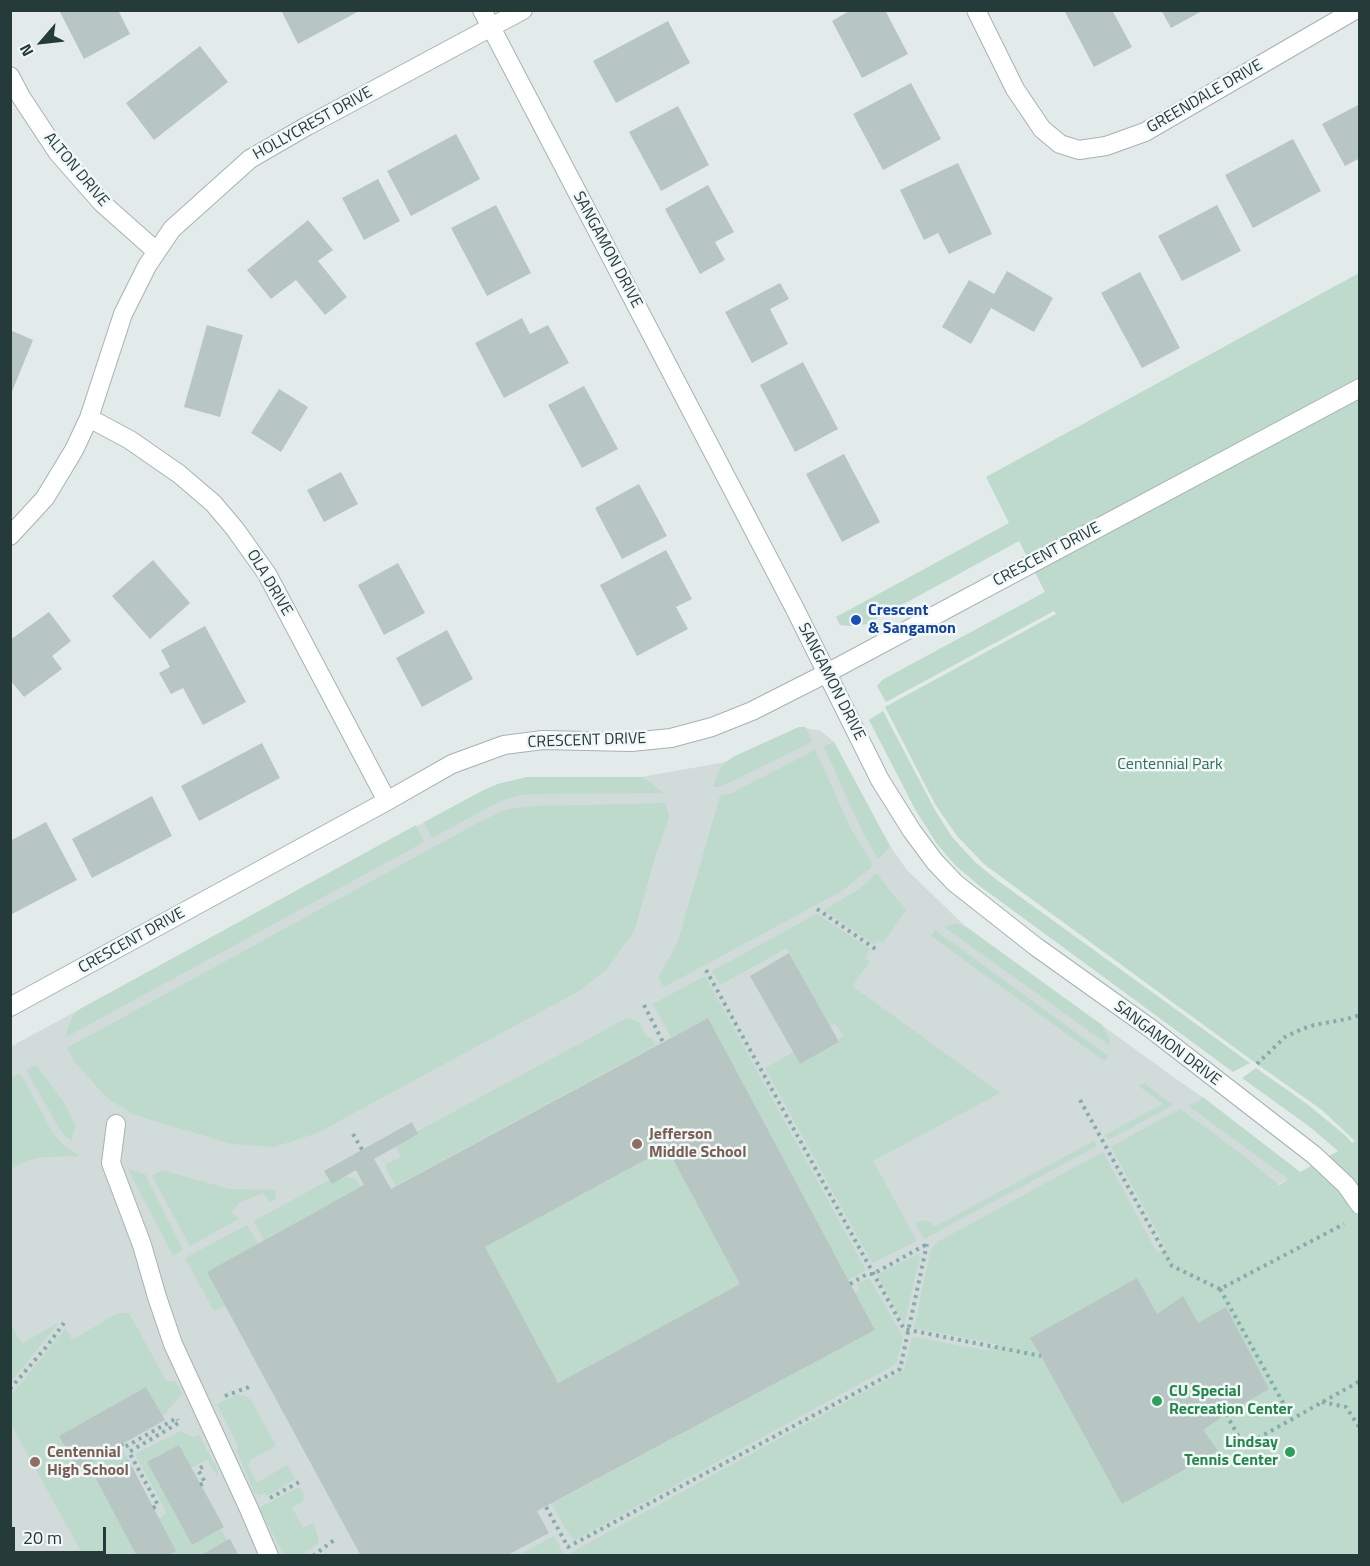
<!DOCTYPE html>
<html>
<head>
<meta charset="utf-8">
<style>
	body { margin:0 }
	#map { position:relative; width:1370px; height:1566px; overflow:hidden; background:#e2ebe9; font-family:"Titillium Web",sans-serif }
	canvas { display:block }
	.frame { position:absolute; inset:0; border:12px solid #243b3a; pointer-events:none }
	.north { position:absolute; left:12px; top:12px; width:60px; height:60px; -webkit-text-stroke:4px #f2f8f7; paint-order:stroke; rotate:242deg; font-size:16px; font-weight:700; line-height:24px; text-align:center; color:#243b3a }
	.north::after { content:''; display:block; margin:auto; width:21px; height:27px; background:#243b3a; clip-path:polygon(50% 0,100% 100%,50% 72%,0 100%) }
	.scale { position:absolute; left:12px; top:1527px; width:94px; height:27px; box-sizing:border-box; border:3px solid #243b3a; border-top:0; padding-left:8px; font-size:18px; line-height:21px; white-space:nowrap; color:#243b3a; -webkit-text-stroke:4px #f2f8f7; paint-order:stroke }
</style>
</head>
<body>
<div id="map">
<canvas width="1370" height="1566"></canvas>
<div class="frame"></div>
<div class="north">N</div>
<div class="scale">20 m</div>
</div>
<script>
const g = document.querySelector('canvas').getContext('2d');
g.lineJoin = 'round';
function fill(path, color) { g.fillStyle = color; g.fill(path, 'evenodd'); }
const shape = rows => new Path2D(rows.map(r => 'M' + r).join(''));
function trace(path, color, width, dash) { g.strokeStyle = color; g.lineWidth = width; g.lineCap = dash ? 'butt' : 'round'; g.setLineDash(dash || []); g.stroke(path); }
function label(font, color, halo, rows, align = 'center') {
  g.font = font + ' "Titillium Web",sans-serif'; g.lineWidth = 5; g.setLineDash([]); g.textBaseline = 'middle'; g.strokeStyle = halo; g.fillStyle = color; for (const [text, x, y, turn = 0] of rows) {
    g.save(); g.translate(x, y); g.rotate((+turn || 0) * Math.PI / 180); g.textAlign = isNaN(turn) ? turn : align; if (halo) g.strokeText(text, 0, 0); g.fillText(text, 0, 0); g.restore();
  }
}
fill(shape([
	[799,727,821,731,834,742,890,846,907,870,965,926,1179,1081,1204,1098,1300,1172,799,1455,852,1555,11,1555,10,1047,482,791,498,784,527,777,641,777,726,762,733,757]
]), '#d1dbd9');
fill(shape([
	[1359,273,1359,1555,565,1556,904,1370,912,1337,985,1350,997,1344,914,1328,930,1253,934,1246,939,1241,1103,1152,1157,1253,1166,1248,1111,1147,1180,1109,1241,1154,1279,1185,1288,1179,1189,1106,1204,1098,1300,1172,1338,1151,1310,1127,1242,1078,1256,1068,1307,1104,1346,1136,1352,1143,1355,1141,1322,1110,1257,1064,985,865,957,836,935,804,885,707,1056,614,1054,611,886,702,877,686,882,680,1045,592,1019,541,867,624,850,626,840,625,836,617,1009,523,986,477],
	[883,711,935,810,952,837,975,862,997,880,1250,1063,1233,1072,981,887,956,866,937,844,916,811,869,720],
	[799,727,805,727,812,740,810,743,720,787,713,787,719,770,726,762,733,757],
	[834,742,890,846,880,858,877,857,871,847,856,818,824,746],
	[815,750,851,829,872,863,871,868,840,892,664,987,658,977,672,953,678,941,720,796,732,793],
	[527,777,641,777,650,782,663,793,531,794,518,796,505,799,491,806,432,838,424,822,482,791,498,784],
	[666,803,669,818,655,857,635,929,607,969,579,991,317,1133,274,1147,232,1144,135,1115,107,1098,75,1062,67,1048,483,820,508,809,538,806],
	[416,825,424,842,66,1037,68,1027,73,1016,80,1009],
	[877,873,890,891,906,910,883,943,878,940,875,945,824,910,858,890],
	[817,914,870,949,865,958,870,961,852,986,1000,1093,873,1161,917,1241,872,1263,765,1068,793,1052,800,1064,838,1043,837,1040,843,1036,835,1023,830,1026,787,948,720,985,712,971],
	[956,924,965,926,1102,1025,1110,1041,1109,1045,944,927],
	[935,930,1108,1056,1106,1060,1103,1060,931,936],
	[705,976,866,1270,848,1280,708,1018,671,1037,653,1004],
	[627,1018,639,1022,646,1037,651,1037,656,1045,395,1186,385,1165,401,1157,394,1144],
	[36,1065,63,1101,76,1126,73,1133,72,1141,65,1136,59,1128,26,1070],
	[20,1073,53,1133,62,1144,79,1156,41,1157,23,1162,11,1169,11,1078],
	[1144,1083,1173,1105,1108,1140,1105,1135,1163,1104,1139,1086],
	[1094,1141,1097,1146,924,1239,915,1223,926,1220,931,1223,934,1227],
	[667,1148,740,1284,558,1383,485,1247],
	[128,1169,145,1174,183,1250,173,1255],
	[162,1170,229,1189,275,1190,276,1199,268,1202,268,1198,262,1193,239,1203,232,1212,235,1216,240,1218,190,1246,152,1176],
	[349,1177,357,1180,361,1187,264,1240,254,1221,331,1179],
	[247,1225,258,1244,207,1272,225,1305,214,1311,185,1258],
	[918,1254,920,1257,904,1324,877,1275],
	[869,1278,903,1337,897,1361,894,1365,573,1541,552,1504,875,1330,855,1293,860,1289,857,1284],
	[118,1313,129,1313,166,1381,175,1381,182,1394,163,1416,146,1387,59,1436,120,1445,128,1459,95,1477,137,1555,83,1555,11,1424,11,1394,14,1392,66,1328,72,1340],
	[59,1322,11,1382,11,1324,22,1344],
	[236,1395,244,1395,251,1400,276,1446,250,1460,248,1466,257,1483,287,1465,295,1479,267,1496,265,1493,259,1495,254,1492,237,1452,238,1446,217,1404],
	[181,1431,192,1437,199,1435,218,1471,217,1476,207,1459,191,1468,179,1445,147,1462,192,1545,221,1529,227,1540,199,1555,167,1555,159,1518,167,1513,135,1454],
	[299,1487,304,1495,303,1501,292,1508,303,1528,314,1522,319,1543,302,1555,284,1555,259,1508],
	[554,1536,564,1555,519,1555]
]), '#bddacd');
fill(shape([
	[59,10,118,10,130,34,84,59],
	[281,10,361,10,298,44],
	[851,10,885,10,908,54,862,78,832,21],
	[1064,10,1112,10,1132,47,1094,67],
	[1161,10,1204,10,1171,28],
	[668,21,690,63,616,103,593,61],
	[200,46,228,82,154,140,126,103],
	[911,83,941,139,883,170,853,114],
	[1360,104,1360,158,1345,166,1322,124],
	[678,106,709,165,661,191,629,132],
	[456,134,480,179,411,216,387,171],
	[1293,139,1321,191,1253,228,1225,175],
	[958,163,992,234,949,254,938,233,924,240,900,190],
	[378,179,400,221,364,240,342,198],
	[708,185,734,232,715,242,725,260,700,274,665,209],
	[496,205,531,273,487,296,451,228],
	[1217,205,1241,251,1182,281,1158,236],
	[308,220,333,250,318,261,347,297,325,315,296,280,271,299,247,270],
	[1007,271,1053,298,1034,332,991,308,971,344,942,327,969,280,994,294],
	[1140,272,1180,348,1142,368,1101,293],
	[780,283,789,299,770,309,788,344,752,363,725,312],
	[522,318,530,334,548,325,569,363,504,398,475,343],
	[207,325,243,335,220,417,184,407],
	[10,330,33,340,11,394,10,394],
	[803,362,838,429,795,452,760,385],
	[584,386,618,449,582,468,548,405],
	[279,389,308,407,281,452,251,433],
	[844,454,880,522,842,542,806,474],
	[341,472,358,504,324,522,307,490],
	[639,484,667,536,622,559,595,508],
	[666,550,692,599,676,607,688,629,637,656,600,585],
	[153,560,190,603,150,639,112,596],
	[398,563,425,613,384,635,358,585],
	[49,612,71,641,52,656,62,669,24,697,10,680,10,640],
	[205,626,246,702,203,725,183,688,171,694,159,673,170,667,161,650],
	[447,630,473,679,422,707,396,658],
	[262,743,280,778,199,821,181,786],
	[152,796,172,836,92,878,72,839],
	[46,822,77,880,10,915,10,841],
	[789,953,839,1042,800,1064,750,976],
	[708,1018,875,1330,537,1511,549,1533,506,1556,361,1556,207,1272,364,1185,356,1170,332,1184,324,1171,412,1122,418,1134,374,1159,391,1189],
	[667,1148,740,1284,558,1383,485,1247],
	[1137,1278,1157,1314,1183,1296,1198,1323,1226,1307,1269,1389,1226,1414,1203,1430,1218,1451,1122,1504,1041,1356,1030,1338],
	[146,1387,165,1420,78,1469,59,1436],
	[179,1445,224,1527,192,1545,147,1462],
	[128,1459,176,1551,167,1556,137,1556,95,1477],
	[230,1539,239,1556,199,1556,227,1540]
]), '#b8c6c3');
const lane = shape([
	[116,1124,111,1163,142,1245,157,1297,173,1344,249,1509,269,1556]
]);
const street = shape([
	[482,10,795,609,880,780,912,831,935,862,955,883,1035,946,1150,1028,1314,1155,1346,1185,1360,1205],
	[976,10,1015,89,1042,129,1060,144,1079,150,1106,146,1145,132,1355,10],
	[10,76,21,97,58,153,102,203,156,251],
	[89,418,130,440,179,474,213,503,235,529,267,574,387,801],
	[10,536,45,498,74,450,89,418,123,314,147,266,172,229,250,159,307,126,523,10],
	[10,1007,387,801,452,764,504,745,543,740,631,742,671,738,712,727,752,711,827,673,1360,388]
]);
trace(lane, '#a5b3b1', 20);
trace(street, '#a5b3b1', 20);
trace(shape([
	[817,909,877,950],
	[706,970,904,1329,1041,1356],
	[644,1005,663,1042],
	[1257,1064,1285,1037,1302,1029,1314,1025,1347,1019,1360,1015],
	[1080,1100,1172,1266,1220,1289,1344,1224],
	[353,1134,364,1153],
	[850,1284,867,1274,873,1274,927,1244],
	[1220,1289,1292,1419],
	[10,1389,47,1346,64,1323],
	[225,1396,249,1387],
	[1322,1402,1346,1407,1360,1428],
	[1226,1414,1244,1446,1360,1381],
	[121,1444,123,1448,177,1418,178,1420],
	[200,1485,205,1482,198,1470,203,1466],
	[270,1498,301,1481],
	[546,1507,568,1547,900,1369,927,1244],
	[153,1508,158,1505,129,1452,182,1421],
	[313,1556,334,1540]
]), '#85acaa', 4, [3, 4.5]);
trace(lane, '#fff', 18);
trace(street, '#fff', 18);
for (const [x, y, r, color] of [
	[856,620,6,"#1a4fb4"],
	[637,1144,6,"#8d6e63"],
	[1157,1401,6,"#2e9e5b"],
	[1290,1452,6,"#2e9e5b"],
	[35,1462,6,"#8d6e63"]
]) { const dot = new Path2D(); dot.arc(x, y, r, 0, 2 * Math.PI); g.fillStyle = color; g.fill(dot); trace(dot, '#f2f8f7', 2); }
label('16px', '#243b3a', '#f2f8f7', [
	["GREENDALE DRIVE",1205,97,-30],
	["HOLLYCREST DRIVE",313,124,-29],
	["ALTON DRIVE",76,170,50],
	["SANGAMON DRIVE",607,250,62],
	["CRESCENT DRIVE",1047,555,-28],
	["OLA DRIVE",269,583,59],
	["SANGAMON DRIVE",831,682,63],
	["CRESCENT DRIVE",587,741,-2],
	["CRESCENT DRIVE",132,941,-29],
	["SANGAMON DRIVE",1167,1044,37]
]);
label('bold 16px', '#164399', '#f2f8f7', [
	["Crescent",868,611],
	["& Sangamon",868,629]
], 'left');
label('16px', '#316e59', '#f2f8f7', [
	["Centennial Park",1170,765]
]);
label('bold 16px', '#785e54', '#f2f8f7', [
	["Jefferson",649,1135],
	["Middle School",649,1153],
	["Centennial",47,1453],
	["High School",47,1471]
], 'left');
label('bold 16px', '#27864d', '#f2f8f7', [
	["CU Special",1169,1392],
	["Recreation Center",1169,1410],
	["Lindsay",1278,1443,"right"],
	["Tennis Center",1278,1461,"right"]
], 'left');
</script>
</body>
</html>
